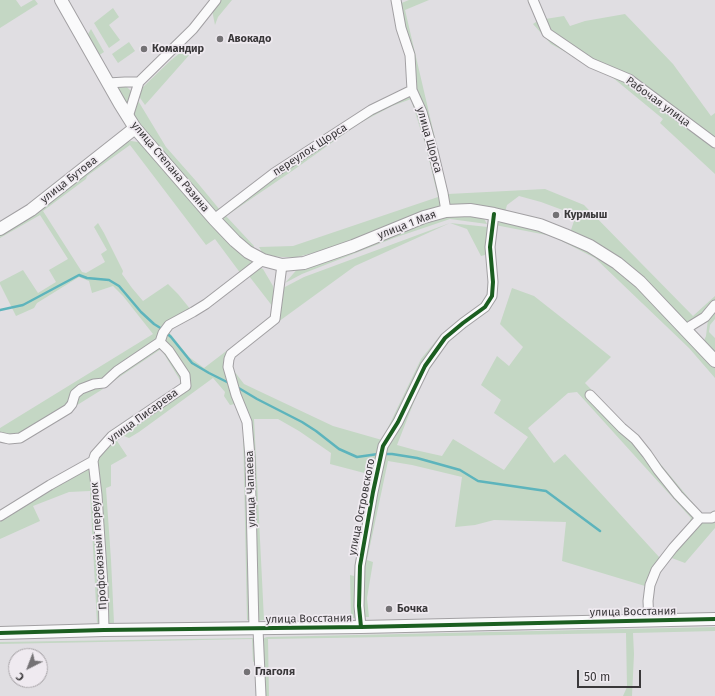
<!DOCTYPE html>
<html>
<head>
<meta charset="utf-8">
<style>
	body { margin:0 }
	#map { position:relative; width:715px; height:696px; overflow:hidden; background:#e0dee2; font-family:"Fira Sans",sans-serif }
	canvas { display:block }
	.north { position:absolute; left:8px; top:648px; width:40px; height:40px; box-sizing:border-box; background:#efeaf0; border:1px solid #a7a3a7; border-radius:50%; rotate:222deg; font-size:11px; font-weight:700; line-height:16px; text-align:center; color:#3a383a }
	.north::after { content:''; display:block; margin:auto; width:14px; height:18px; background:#747275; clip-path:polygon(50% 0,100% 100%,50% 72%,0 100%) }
	.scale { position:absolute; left:577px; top:670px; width:64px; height:18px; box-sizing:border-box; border:2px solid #3a383a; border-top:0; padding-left:5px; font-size:12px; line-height:14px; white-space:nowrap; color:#3a383a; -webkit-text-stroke:3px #efeaf0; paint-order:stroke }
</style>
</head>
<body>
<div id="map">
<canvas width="715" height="696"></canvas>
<div class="north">С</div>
<div class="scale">50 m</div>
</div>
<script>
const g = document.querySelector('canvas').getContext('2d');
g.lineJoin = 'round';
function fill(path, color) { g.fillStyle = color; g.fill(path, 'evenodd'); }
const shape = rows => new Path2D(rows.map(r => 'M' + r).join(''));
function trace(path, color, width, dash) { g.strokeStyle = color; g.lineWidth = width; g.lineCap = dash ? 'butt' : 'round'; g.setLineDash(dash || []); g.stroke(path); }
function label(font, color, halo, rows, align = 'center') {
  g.font = font + ' "Fira Sans",sans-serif'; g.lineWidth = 3.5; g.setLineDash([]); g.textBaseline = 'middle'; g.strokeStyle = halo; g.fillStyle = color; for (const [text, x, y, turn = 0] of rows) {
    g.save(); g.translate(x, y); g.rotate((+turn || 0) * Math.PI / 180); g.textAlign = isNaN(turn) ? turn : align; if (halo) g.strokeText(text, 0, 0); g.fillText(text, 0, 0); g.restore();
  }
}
fill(shape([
	[0,0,16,0,21,7,33,0,35,0,38,4,0,28],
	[220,0,232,0,218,17,215,25,212,10],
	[409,0,429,0,405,10,448,194,545,189,584,205,693,316,715,296,715,300,702,315,686,324,570,233,576,215,541,202,519,196,507,205,505,212,450,207,414,89,399,4],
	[113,8,119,17,109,25,120,40,109,48,94,23],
	[625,14,673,64,711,116,715,113,715,140,628,81,715,147,715,174,660,123,663,119,612,77,551,44,533,24,539,20,564,16,570,26,585,21],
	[91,29,104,52,98,56,87,36],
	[129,42,135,51,118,63,112,54],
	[186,48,191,53,145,105,138,95,142,88,170,61],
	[126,86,131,91,127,108,115,87],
	[408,96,413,97,420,114,441,203,438,208,338,246,325,250,297,257,283,257,270,256,263,254,259,247,293,246,438,197,426,147,411,99,392,106,358,124,295,169,229,214,227,212,279,174,372,112],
	[137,99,166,147,196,181,220,210,217,213,133,117],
	[131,141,138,142,145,146,249,255,251,263,251,265,241,274,215,239,206,245,130,145,87,176,86,179,43,211,82,272,86,273,105,262,101,254,107,250,94,227,98,223,104,233,123,271,122,274,132,288,143,301,168,284,178,294,191,310,157,340,104,379,68,403,64,408,20,436,0,434,0,428,153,334,123,296,113,286,92,293,89,281,79,277,37,303,34,308,16,316,0,284,0,282,23,270,38,293,56,282,49,270,68,259,40,215,0,238,0,234,126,142],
	[482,215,487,224,450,219,394,238,302,274,285,283,301,265,444,216],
	[226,216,254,246,253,249,240,238,222,219],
	[505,220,542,230,588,250,634,282,715,367,715,378,689,348,595,258,552,236,495,225],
	[450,223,355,266,278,322,283,288,304,277,450,223,488,227,485,255,481,256,467,229],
	[259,267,263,269,273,286,274,293,273,307,249,276,196,315,183,320,168,331,189,357,204,368,271,317,229,350,226,354,224,359,224,365,235,404,230,405,224,396,225,392,213,378,139,432,129,438,124,436,117,441,127,456,111,465,111,486,106,488,111,560,114,623,107,623,106,587,100,495,95,463,98,455,113,438,188,388,190,384,188,374,165,340,164,334,170,326,183,320,194,314,208,306,244,278,255,268],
	[512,288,534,296,576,329,611,357,585,383,643,443,702,514,701,516,634,440,693,513,694,519,654,569,645,586,562,561,566,522,494,520,475,525,455,527,462,477,412,465,388,461,367,560,373,562,367,598,369,617,363,617,363,565,387,448,402,423,419,389,397,445,415,450,442,456,453,439,504,470,528,437,494,413,501,400,481,385,497,356,509,366,523,347,500,324],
	[577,392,691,518,689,523,660,558,565,454,554,463,528,428,568,393],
	[715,311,715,319,710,325,709,332,715,338,715,356,703,343,706,336,708,319],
	[443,332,422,361,396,420,378,450,372,475,330,464,331,453,299,431,278,419,254,419,264,620,257,621,253,460,240,395,231,367,244,384,333,426,382,440,421,359],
	[159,347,162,347,182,377,182,384,180,386,180,380,161,349,109,384,117,374],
	[96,387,101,388,103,389,74,407,77,395],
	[243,426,247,460,251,620,247,620],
	[90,466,100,589,100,622,97,623,90,491,69,492,33,506,40,521,0,539,0,519],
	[715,519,715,528,685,563,669,557,701,521],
	[356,564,356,618,351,618,350,575,354,576],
	[715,627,715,631,633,633,634,654,632,696,623,696,627,687,626,633,268,639,269,696,265,696,262,643,264,638,267,637],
	[254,638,255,661,253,662,252,639,0,644,0,642]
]), '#c4d7c4');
trace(shape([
	[0,310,23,305,79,275,87,278,109,280,119,286,141,312,154,324,162,329,171,337,192,363,209,373,231,384],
	[237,387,257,399,302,422,316,431,339,449,357,457,378,454],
	[383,454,392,454,417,458,460,470,478,481,546,491,600,531]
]), '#5db4bc', 2.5);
const street = shape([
	[396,0,401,28,410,55,412,90,422,112,433,151,443,193,446,211],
	[533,0,547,33,591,63,629,79,715,143],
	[108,83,125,82,139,82],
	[128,117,139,82,193,29,216,0],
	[214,219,274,173,371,110,412,90],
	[685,330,692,325,705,317,715,305],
	[590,395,622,428,635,439,647,454,658,470,678,495,700,518,712,518,715,516],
	[0,437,9,439,20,438,68,409,72,404,75,394,81,389,94,384,104,383,117,371,160,342,163,333,169,325,193,312,206,304,263,260],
	[93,461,97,495,103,586,104,630],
	[0,516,50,485,93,461,95,455,112,436,186,386,185,375,169,351,160,342],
	[649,621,648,601,650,585,656,570,673,548,700,518],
	[361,627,359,606,360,566,373,492,383,446,398,422,425,366,445,338,463,323,485,307,492,296,493,282,490,247,494,214],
	[254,629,250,457,247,422,236,395,228,367,229,359,231,354,275,319,282,265],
	[258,629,261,696]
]);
const secondary = shape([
	[61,0,120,104,135,128,214,219,235,241,248,252,263,260,282,265,304,263,353,246,424,217,446,211,470,210,494,214,540,225,565,235,590,246,617,263,640,282,715,361],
	[0,229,31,210,135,128],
	[0,633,104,630,361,627,715,619]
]);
trace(street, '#a2a0a3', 11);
trace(secondary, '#a2a0a3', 14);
trace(street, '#fafafb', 9);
trace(secondary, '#fafafb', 12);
trace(shape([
	[361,627,359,606,360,566,373,492,383,446,398,422,425,366,445,338,463,323,485,307,492,296,493,282,490,247,494,214],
	[0,633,104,630,361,627,715,619]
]), '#1b5e20', 4);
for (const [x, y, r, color] of [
	[220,39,4,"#747275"],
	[144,49,4,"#747275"],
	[556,215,4,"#747275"],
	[389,609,4,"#747275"],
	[247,672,4,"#747275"]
]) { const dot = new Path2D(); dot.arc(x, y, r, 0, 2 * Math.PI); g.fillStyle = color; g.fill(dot); trace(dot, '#efeaf0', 1.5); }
label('bold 11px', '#3a383a', '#efeaf0', [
	["Авокадо",228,39],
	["Командир",152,49],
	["Курмыш",564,215],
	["Бочка",397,609],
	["Глаголя",255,672]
], 'left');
label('11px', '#3a383a', '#efeaf0', [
	["Рабочая улица",658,102,36],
	["улица Щорса",429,140,74],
	["переулок Щорса",310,150,-33],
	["улица Степана Разина",170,167,50],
	["улица Бутова",69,180,-38],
	["улица 1 Мая",407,225,-21],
	["улица Писарева",143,416,-36],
	["улица Чапаева",251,489,-92],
	["улица Островского",362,507,-79],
	["Профсоюзный переулок",99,546,-94],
	["улица Восстания",633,612,-1],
	["улица Восстания",309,619,-1]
]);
</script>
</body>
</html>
